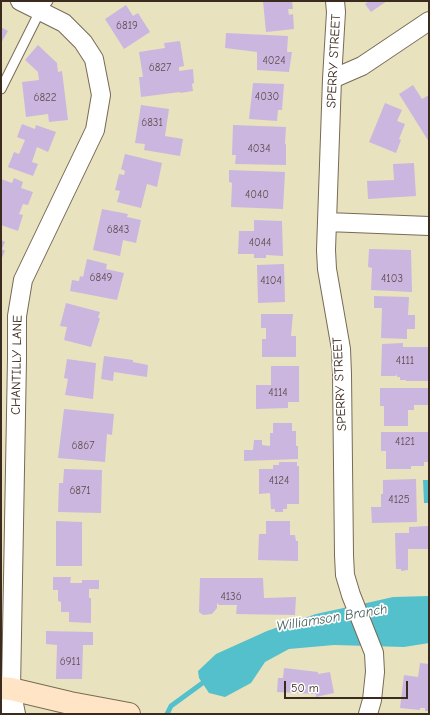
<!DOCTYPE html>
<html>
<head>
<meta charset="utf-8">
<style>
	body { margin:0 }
	#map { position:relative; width:430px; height:715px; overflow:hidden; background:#e9e2bf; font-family:"Comic Neue",sans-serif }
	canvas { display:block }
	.frame { position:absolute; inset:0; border:2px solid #3b2a1e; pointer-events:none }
	.scale { position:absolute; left:284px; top:681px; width:124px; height:18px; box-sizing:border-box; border:2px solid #3b2a1e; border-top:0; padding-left:5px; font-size:12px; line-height:14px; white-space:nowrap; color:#3b2a1e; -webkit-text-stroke:3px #fff; paint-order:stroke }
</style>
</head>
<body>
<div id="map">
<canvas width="430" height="715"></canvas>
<div class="frame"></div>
<div class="scale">50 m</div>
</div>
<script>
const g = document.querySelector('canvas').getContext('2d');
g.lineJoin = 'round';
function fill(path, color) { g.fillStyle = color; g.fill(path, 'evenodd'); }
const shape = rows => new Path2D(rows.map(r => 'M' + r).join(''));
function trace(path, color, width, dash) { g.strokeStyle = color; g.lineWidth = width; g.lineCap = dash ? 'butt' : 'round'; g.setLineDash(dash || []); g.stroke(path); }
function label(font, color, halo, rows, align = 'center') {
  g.font = font + ' "Comic Neue",sans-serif'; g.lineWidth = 3.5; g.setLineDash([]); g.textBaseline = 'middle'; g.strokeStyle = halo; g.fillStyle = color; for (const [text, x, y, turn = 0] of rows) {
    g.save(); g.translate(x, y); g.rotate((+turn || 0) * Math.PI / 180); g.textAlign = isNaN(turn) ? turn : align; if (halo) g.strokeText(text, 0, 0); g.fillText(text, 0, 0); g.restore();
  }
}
fill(shape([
	[423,480,429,480,429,503,424,503],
	[429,596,429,643,404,647,334,645,289,649,265,662,251,683,225,697,209,693,199,678,198,671,216,654,267,631,316,614,371,602,393,597]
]), '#53c0cb');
trace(shape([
	[167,714,171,706,208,679]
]), '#53c0cb', 5);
fill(shape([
	[263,1,292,1,293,9,288,9,289,15,293,14,294,29,266,32],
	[369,1,387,1,371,12,365,4],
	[126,5,133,16,138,13,150,32,124,49,105,19],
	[1,27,8,31,1,43],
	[226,33,288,36,287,52,292,52,289,72,257,70,257,52,225,48],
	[180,41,184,66,179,67,179,71,193,69,194,83,192,84,193,91,180,93,180,92,141,97,139,77,143,77,139,52,165,48,164,43],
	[38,45,57,63,58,72,62,71,68,120,49,122,48,114,26,117,22,82,39,80,38,72,25,60],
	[253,83,284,84,282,110,278,110,277,121,249,119],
	[413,85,422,99,429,95,429,142,399,94],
	[385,103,402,110,397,121,405,124,399,139,401,140,396,153,369,142],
	[141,105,169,109,165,136,183,139,180,156,144,150,145,144,135,143],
	[22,124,35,129,36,125,56,132,48,152,37,147,32,162,38,164,33,176,8,167,14,152,19,154,25,140,17,137],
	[233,125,286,127,285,144,286,144,286,165,235,164,236,155,232,155],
	[125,154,162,163,157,187,147,184,141,208,117,202,120,191,115,190,119,174,124,175,125,171,121,169],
	[414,163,416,196,368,199,367,181,394,180,393,164],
	[229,170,285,172,283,209,231,207,232,183,229,182],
	[14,178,23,182,21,188,33,192,28,205,23,204,19,214,23,215,18,231,1,225,1,179,12,183],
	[102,209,128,214,127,217,141,220,136,243,123,240,120,256,93,250],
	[254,220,282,221,283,256,266,255,266,258,254,258,254,254,238,254,239,231,254,231],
	[1,240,5,242,2,249,5,251,1,260],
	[369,249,411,250,412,292,371,290,372,268,368,267],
	[87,259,107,264,106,269,124,273,117,300,70,291,72,280,79,281,80,276,83,277],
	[284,264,285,302,258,303,257,265],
	[374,296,409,297,408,315,415,315,415,329,407,329,407,339,381,338,382,308,374,308],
	[66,303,100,312,98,318,100,318,91,347,64,340,67,327,60,326],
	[261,314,293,314,291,336,296,336,296,357,262,357,262,339,266,339,266,328,261,328],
	[403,343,403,347,429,347,429,381,406,381,406,380,400,380,400,377,397,377,397,374,396,376,381,376,382,344],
	[104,356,133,360,133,362,148,365,147,377,114,372,113,381,101,379],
	[67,359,96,363,93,399,65,395,68,379,64,378],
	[271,366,299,366,299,402,288,402,288,408,256,409,256,385,271,385],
	[380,388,429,388,429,405,414,405,414,410,408,410,408,426,384,426,384,406,380,406],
	[64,409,114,414,112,435,107,434,105,462,58,458],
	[273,423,292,423,292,431,296,431,296,446,298,446,298,459,244,461,244,450,253,450,254,440,262,440,262,445,270,446,270,433,273,433],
	[381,432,429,432,429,462,424,462,424,466,411,466,411,469,386,469,386,451,381,451],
	[279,462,297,462,297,466,299,466,299,504,287,504,287,509,283,509,283,512,275,512,275,509,271,509,270,493,259,494,259,469,273,469,273,465,279,465],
	[64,469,102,470,101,513,58,512,59,483,63,483],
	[416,479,417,522,372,523,371,507,381,507,381,494,383,494,383,480],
	[56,521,82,522,82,566,56,566],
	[266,521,290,521,290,535,295,535,296,541,298,541,298,561,258,560,259,534,266,534],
	[429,526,429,549,408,549,408,570,401,571,401,569,396,569,395,533,409,533,409,527],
	[53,577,71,577,70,583,82,583,82,580,99,580,99,589,89,589,89,598,91,598,91,623,69,622,69,612,61,612,61,602,58,601,58,590,53,590],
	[200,578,263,578,264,598,296,597,295,615,236,614,237,605,219,605,217,603,217,608,212,614,203,615,199,612],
	[46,631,93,632,93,645,83,645,82,679,56,679,57,645,46,644],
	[420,663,429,664,429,711,425,711,425,708,420,708,420,710,400,708,404,675,418,677],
	[284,668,318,672,318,674,330,672,334,693,316,697,316,694,277,692,278,678,283,678]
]), '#cbb6e0');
const lane = shape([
	[1,89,40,11,48,1]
]);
const street = shape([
	[335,1,336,12,332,79,326,250,327,269,341,349,342,374,344,555,345,575,351,595,374,653,375,672,372,700,368,714],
	[332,79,362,66,429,21],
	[327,222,429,226],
	[2,714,3,706,11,689],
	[16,714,11,689,17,359,17,316,23,280,95,130,101,95,94,59,83,42,64,23,20,1]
]);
const secondary = shape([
	[1,688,11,689,70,703,129,714]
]);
trace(lane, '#786a56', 11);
trace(street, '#786a56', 20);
trace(secondary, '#786a56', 24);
trace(lane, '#fff', 9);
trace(street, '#fff', 18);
trace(secondary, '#ffe4c6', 22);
label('11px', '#5f4d4e', null, [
	["6819",127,26],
	["4024",274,61],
	["6827",160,68],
	["4030",267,97],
	["6822",45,98],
	["6831",152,123],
	["4034",259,149],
	["4040",257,195],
	["6843",118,230],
	["4044",260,243],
	["6849",101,278],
	["4103",392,279],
	["4104",271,281],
	["4111",405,361],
	["4114",278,393],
	["4121",405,442],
	["6867",83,446],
	["4124",279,481],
	["6871",80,491],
	["4125",399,500],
	["4136",231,597],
	["6911",70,662]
]);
label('13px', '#3b2a1e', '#fff', [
	["SPERRY STREET",334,61,-87],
	["CHANTILLY LANE",17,365,-89],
	["SPERRY STREET",340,384,-93]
]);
label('italic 14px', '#435e5b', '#fff', [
	["Williamson Branch",332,618,-9]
]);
</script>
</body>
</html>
